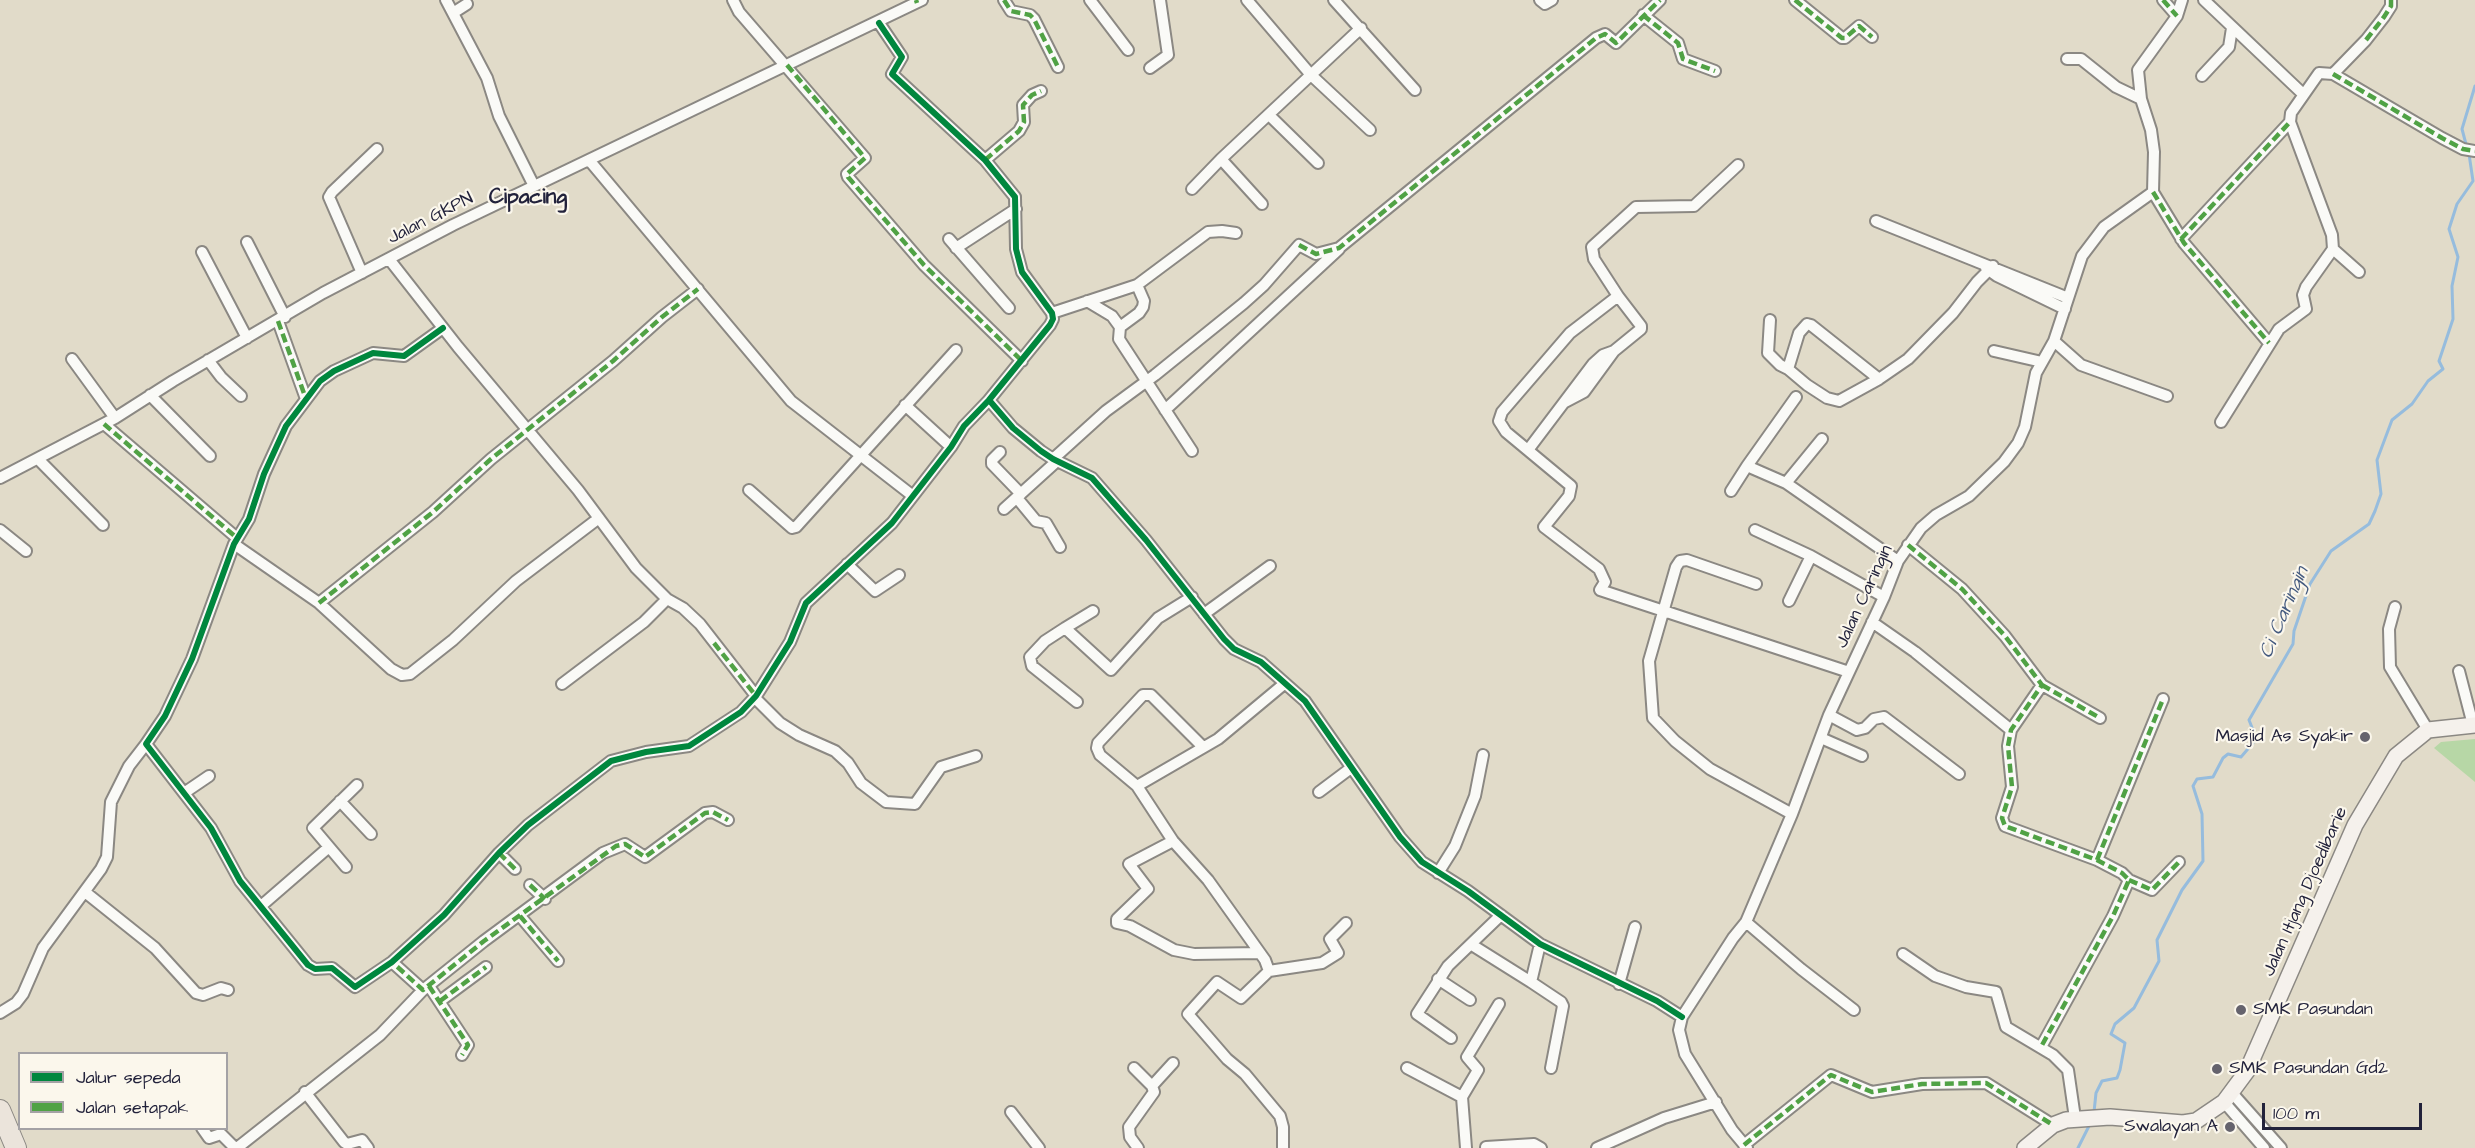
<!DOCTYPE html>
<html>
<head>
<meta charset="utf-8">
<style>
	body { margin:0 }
	#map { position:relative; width:2475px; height:1148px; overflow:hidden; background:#e1dbc9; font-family:"Architects Daughter",sans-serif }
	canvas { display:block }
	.legend { position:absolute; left:18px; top:1052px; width:210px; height:78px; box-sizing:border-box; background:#fbf7ec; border:2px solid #a4a2a5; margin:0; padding:8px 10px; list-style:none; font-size:18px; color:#22223b }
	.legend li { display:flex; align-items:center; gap:12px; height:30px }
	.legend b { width:30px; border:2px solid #a4a2a5 }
	.scale { position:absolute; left:2262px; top:1103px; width:160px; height:27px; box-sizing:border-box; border:3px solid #22223b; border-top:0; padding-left:8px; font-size:18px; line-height:21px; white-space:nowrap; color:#22223b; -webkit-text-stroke:4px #fbf7ec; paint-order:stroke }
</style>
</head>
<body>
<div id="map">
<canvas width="2475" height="1148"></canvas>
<ul class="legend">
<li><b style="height:8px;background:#00873e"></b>Jalur sepeda</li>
<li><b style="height:8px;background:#50a245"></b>Jalan setapak</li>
</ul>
<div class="scale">100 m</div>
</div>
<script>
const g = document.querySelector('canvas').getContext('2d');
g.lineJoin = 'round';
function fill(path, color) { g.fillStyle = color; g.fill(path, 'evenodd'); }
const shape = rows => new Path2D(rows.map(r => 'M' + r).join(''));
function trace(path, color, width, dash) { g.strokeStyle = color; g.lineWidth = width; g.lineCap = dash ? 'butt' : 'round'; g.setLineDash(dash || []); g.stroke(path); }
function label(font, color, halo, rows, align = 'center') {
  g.font = font + ' "Architects Daughter",sans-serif'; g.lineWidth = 4.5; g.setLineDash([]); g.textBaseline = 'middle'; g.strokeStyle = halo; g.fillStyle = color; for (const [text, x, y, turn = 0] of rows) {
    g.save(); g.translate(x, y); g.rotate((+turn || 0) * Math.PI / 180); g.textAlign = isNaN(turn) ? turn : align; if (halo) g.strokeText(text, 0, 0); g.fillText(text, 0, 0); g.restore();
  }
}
fill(shape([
	[2475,739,2475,782,2434,748,2441,742]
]), '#b7d7a6');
trace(shape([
	[2467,148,2462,129,2475,86],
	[2094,1112,2096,1093,2102,1081,2117,1078,2120,1070,2125,1043,2111,1034,2115,1024,2134,1008,2159,961,2157,940,2182,890,2203,861,2202,814,2193,786,2197,779,2213,777,2223,758,2228,754,2241,757,2253,743,2255,735,2249,720,2293,644,2294,631,2310,584,2331,551,2369,524,2375,511,2381,494,2377,460,2392,420,2412,404,2428,381,2443,369,2439,361,2453,319,2452,286,2458,257,2449,229,2457,204,2473,181,2469,154],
	[2078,1148,2090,1124]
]), '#96bcdd', 3);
const street = shape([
	[446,0,487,78,499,116,534,186],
	[733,0,739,12,865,158,847,174,848,177,924,265,1022,361],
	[1004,0,1011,11,1030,15,1034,19,1058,67],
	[1090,0,1128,50],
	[1247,0,1311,75,1370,130],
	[1334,0,1415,90],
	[1540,0,1545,4,1552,0],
	[1795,0,1842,38,1845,38,1859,26,1872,37],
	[2163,0,2177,16],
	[2204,0,2303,94],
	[453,13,467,4],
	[1643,15,1678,43,1683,59,1715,71],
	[879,23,902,57,892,74,985,160,1015,197,1016,249,1022,272,1052,313,1053,319,1050,325,989,400,1013,428,1041,451,1053,459,1092,478,1146,540,1224,639,1234,649,1261,662,1305,701,1400,837,1422,862,1468,891,1540,944,1657,1001,1682,1017],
	[2067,59,2081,59,2116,87,2141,99],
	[1150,68,1168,55,1160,0],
	[2333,74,2442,138,2463,149,2475,151],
	[2202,76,2229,47,2232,28],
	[1269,115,1318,163],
	[589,160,791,401,913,496],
	[985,160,1019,131,1024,122,1023,105,1032,95,1041,91],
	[1738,165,1694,206,1636,207,1592,247,1594,259,1618,296,1570,333,1502,412,1499,421,1506,432,1571,486,1569,496,1544,527,1599,569,1605,582,1600,590,1849,672],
	[1192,189,1221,159],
	[2153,192,2184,243,2269,343],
	[1262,204,1221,159,1361,28],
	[1876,221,2068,298],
	[949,239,1009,308],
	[2181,239,2290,122],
	[247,242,285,317],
	[956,248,1016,209],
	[2333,249,2359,272],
	[202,252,247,338],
	[389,259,458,347,578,490,636,568,667,599,683,608,700,624,756,696],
	[1986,268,1997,276,2065,309],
	[362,273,329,197,332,192,377,149],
	[1137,285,1144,301,1143,307,1139,313,1120,327,1119,339,1192,451],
	[1087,301,1112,316,1120,327],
	[1052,313,1137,285,1208,232,1222,231,1236,233],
	[1770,320,1768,353,1780,365,1788,369],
	[278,321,306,399],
	[1807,324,1811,325,1879,379,1839,401,1827,398,1807,385,1788,369,1799,333,1807,324],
	[443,328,404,356,373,353,334,371,320,381,286,426,264,474,249,519,234,544,192,659,165,716,146,744,211,828,240,881,308,965,315,969,332,968,355,987,392,962,444,915,499,853,528,825,611,761,646,752,689,746,741,712,756,696,790,642,806,603,892,523,951,447,964,426,989,400],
	[2054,341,2081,365,2167,396],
	[1994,351,2042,362],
	[72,359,115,418],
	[208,360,221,377,241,396],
	[1879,379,1908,359,1953,313,1977,282,1993,266],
	[150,395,210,456],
	[1796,397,1747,466,1786,483,1898,561],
	[1565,402,1584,392,1614,351],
	[905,405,951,447],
	[1165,410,1339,249],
	[2221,422,2279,329,2306,309,2303,295,2306,287,2333,249,2332,235,2290,122,2291,113,2319,73,2333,74,2366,40,2384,17,2391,6,2391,0],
	[104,424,237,538],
	[1528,450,1593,364,1603,355,1614,351,1641,329,1641,326,1618,296],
	[1000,452,992,460,992,464,1021,494],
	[38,459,103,525],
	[1053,459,1106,411,1155,375,1244,303,1264,285,1299,245,1316,254,1339,248,1596,38,1605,34,1616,43,1660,0],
	[0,478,115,418,173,381,323,293,453,225,922,0],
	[1786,483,1822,439],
	[749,490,792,528,796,527,956,350],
	[1731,491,1747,466],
	[1017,498,1036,521,1046,523,1060,547],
	[1004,509,1057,461],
	[0,530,26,551],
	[1755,530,1811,556],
	[234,544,319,603,391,669,402,675,410,674,453,640,516,581,599,518],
	[1908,545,1962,589,2005,636,2042,685,2011,730,2008,746,2012,787,2002,818,2005,826,2097,860,2122,873,2129,880,2113,916,2041,1047],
	[847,564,875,591,899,575],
	[1756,584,1687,560,1680,561,1676,567,1649,661,1653,718,1675,741,1710,769,1792,814],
	[1789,601,1811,556,1884,597],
	[319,603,433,512,491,459,613,361,662,317,698,289],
	[2395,607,2389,629,2390,667,2428,730],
	[1204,614,1270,566],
	[1872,622,1915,652,2011,730],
	[1065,628,1093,611],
	[2459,671,2473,725],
	[562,684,644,622,667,599],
	[2042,685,2100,718],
	[755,698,780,723,799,735,835,751,848,763,861,783,886,802,915,804,941,767,976,756],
	[1077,702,1032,666,1030,657,1045,641,1065,628,1111,670,1158,618,1192,597],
	[1829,715,1857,730,1865,728,1874,719,1884,717,1959,774],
	[1821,738,1862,756],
	[1203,747,1151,695,1143,695,1098,743,1097,748,1100,755,1137,786,1173,841,1208,880,1265,960,1269,971],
	[1137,786,1218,739,1284,684],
	[1319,792,1351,768],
	[184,793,209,776],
	[340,801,371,834],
	[1173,841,1129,864,1148,889,1117,919,1117,923,1130,926,1174,950,1194,954,1260,953],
	[499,853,515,869],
	[2097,860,2163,699],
	[346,867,313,828,357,785],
	[1438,873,1455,846,1475,796,1483,755],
	[2129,880,2152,890,2179,862],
	[530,885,545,899],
	[85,892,155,948,196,993,203,995,221,988,228,990],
	[261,906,329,847],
	[520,916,558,961],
	[1746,922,1801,969,1854,1010],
	[1540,944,1531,982,1561,1002,1563,1006,1551,1068],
	[1472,945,1531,982],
	[1903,954,1935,976,1966,987,1996,992,2006,1027,2053,1055,2068,1070,2075,1118],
	[392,962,423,990],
	[1438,979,1470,1000],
	[1619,984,1635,927],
	[429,986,468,1045,462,1055],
	[440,1001,486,967],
	[0,1013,16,1003,23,994,43,948,101,869,107,857,111,802,129,766,146,744],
	[1451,1038,1417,1014,1448,966,1501,915],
	[1134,1068,1152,1086,1173,1063],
	[1407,1068,1462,1097],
	[305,1092,344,1142,347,1144,362,1140,368,1148],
	[2233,1094,2281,1148],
	[2224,1102,2264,1148],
	[1011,1112,1039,1148],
	[202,1128,209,1138,221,1134,235,1148],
	[1744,1145,1831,1075,1872,1092,1922,1084,1986,1083,2053,1125],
	[1486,1147,1534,1144,1541,1148],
	[237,1148,380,1035,423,990,484,941,603,853,625,844,645,857,705,813,713,812,728,820],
	[1138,1148,1130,1137,1129,1127,1154,1092,1152,1086],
	[1283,1148,1283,1127,1280,1116,1245,1074,1227,1059,1188,1014,1217,982,1241,998,1269,971,1322,963,1338,953,1330,939,1346,923],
	[1466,1148,1462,1097,1478,1070,1467,1057,1499,1004],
	[1597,1148,1664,1118,1716,1102],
	[1747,1148,1732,1130,1685,1054,1679,1030,1682,1017,1733,938,1746,922,1792,814,1829,715,1884,597,1898,561,1921,528,1936,515,1969,496,2004,462,2018,443,2025,427,2036,373,2054,341,2082,256,2104,227,2153,192,2154,152,2151,130,2141,99,2138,70,2177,16,2182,0]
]);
const secondary = shape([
	[2025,1148,2053,1125,2066,1120,2110,1117,2183,1123,2196,1121,2224,1102,2247,1071,2355,825,2396,756,2428,730,2475,725]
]);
const highway = shape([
	[0,1110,16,1148]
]);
trace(street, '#8b8883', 14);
trace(secondary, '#8b8883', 18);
trace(highway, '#8b8883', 22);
trace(street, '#fafaf7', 10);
trace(secondary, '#f5f1ec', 15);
trace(highway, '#ebe4db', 20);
trace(shape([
	[916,0,917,3],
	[1004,0,1011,11,1030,15,1034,19,1058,67],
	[1795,0,1842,38,1845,38,1859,26,1872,37],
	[2163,0,2177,16],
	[1643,15,1678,43,1683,59,1715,71],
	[2366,40,2384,17,2391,6,2391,0],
	[787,65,865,158,847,174,848,177,924,265,1022,361],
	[2333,74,2442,138,2463,149,2475,151],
	[985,160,1019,131,1024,122,1023,105,1032,95,1041,91],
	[2153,192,2184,243,2269,343],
	[2181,239,2290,122],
	[1299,245,1316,254,1339,248,1596,38,1605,34,1616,43,1660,0],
	[278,321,306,399],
	[104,424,237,538],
	[1908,545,1962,589,2005,636,2042,685,2011,730,2008,746,2012,787,2002,818,2005,826,2097,860,2122,873,2129,880,2113,916,2041,1047],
	[319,603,433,512,491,459,613,361,662,317,698,289],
	[714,643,756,696],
	[2042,685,2100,718],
	[499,853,515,869],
	[2097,860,2163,699],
	[2129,880,2152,890,2179,862],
	[530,885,545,899],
	[520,916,558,961],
	[387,966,392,962,423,990,484,941,616,846,625,844,645,857,705,813,713,812,728,820],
	[429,986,468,1045,462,1055],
	[440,1001,486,967],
	[1744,1145,1831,1075,1872,1092,1922,1084,1986,1083,2053,1125]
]), '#50a245', 4.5, [9, 4.5]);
trace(shape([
	[879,23,902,57,892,74,985,160,1015,197,1016,249,1022,272,1052,313,1053,319,1050,325,989,400,1013,428,1041,451,1053,459,1092,478,1146,540,1224,639,1234,649,1261,662,1305,701,1400,837,1422,862,1468,891,1540,944,1657,1001,1682,1017],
	[443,328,404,356,373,353,334,371,320,381,286,426,264,474,249,519,234,544,192,659,165,716,146,744,211,828,240,881,308,965,315,969,332,968,355,987,392,962,444,915,499,853,528,825,611,761,646,752,689,746,741,712,756,696,790,642,806,603,892,523,951,447,964,426,989,400]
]), '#00873e', 6);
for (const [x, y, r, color] of [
	[2365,737,6,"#65636d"],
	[2241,1010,6,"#65636d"],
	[2217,1069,6,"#65636d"],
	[2230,1127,6,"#65636d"]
]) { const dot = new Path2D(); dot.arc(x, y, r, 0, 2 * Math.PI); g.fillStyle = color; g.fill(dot); trace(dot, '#fbf7ec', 2); }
label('18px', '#22223b', '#fbf7ec', [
	["Jalan GKPN",431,219,-27],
	["Jalan Caringin",1865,597,-65],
	["Jalan Itjang Djoedibarie",2306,892,-66]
]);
label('18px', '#22223b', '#fbf7ec', [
	["Masjid As Syakir",2353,737],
	["SMK Pasundan",2253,1010,"left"],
	["SMK Pasundan Gd2",2229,1069,"left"],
	["Swalayan A",2218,1127]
], 'right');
label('italic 20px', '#445a7f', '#fbf7ec', [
	["Ci Caringin",2285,613,-67]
]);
label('bold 21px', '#22223b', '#fbf7ec', [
	["Cipacing",528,199]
]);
</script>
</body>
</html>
